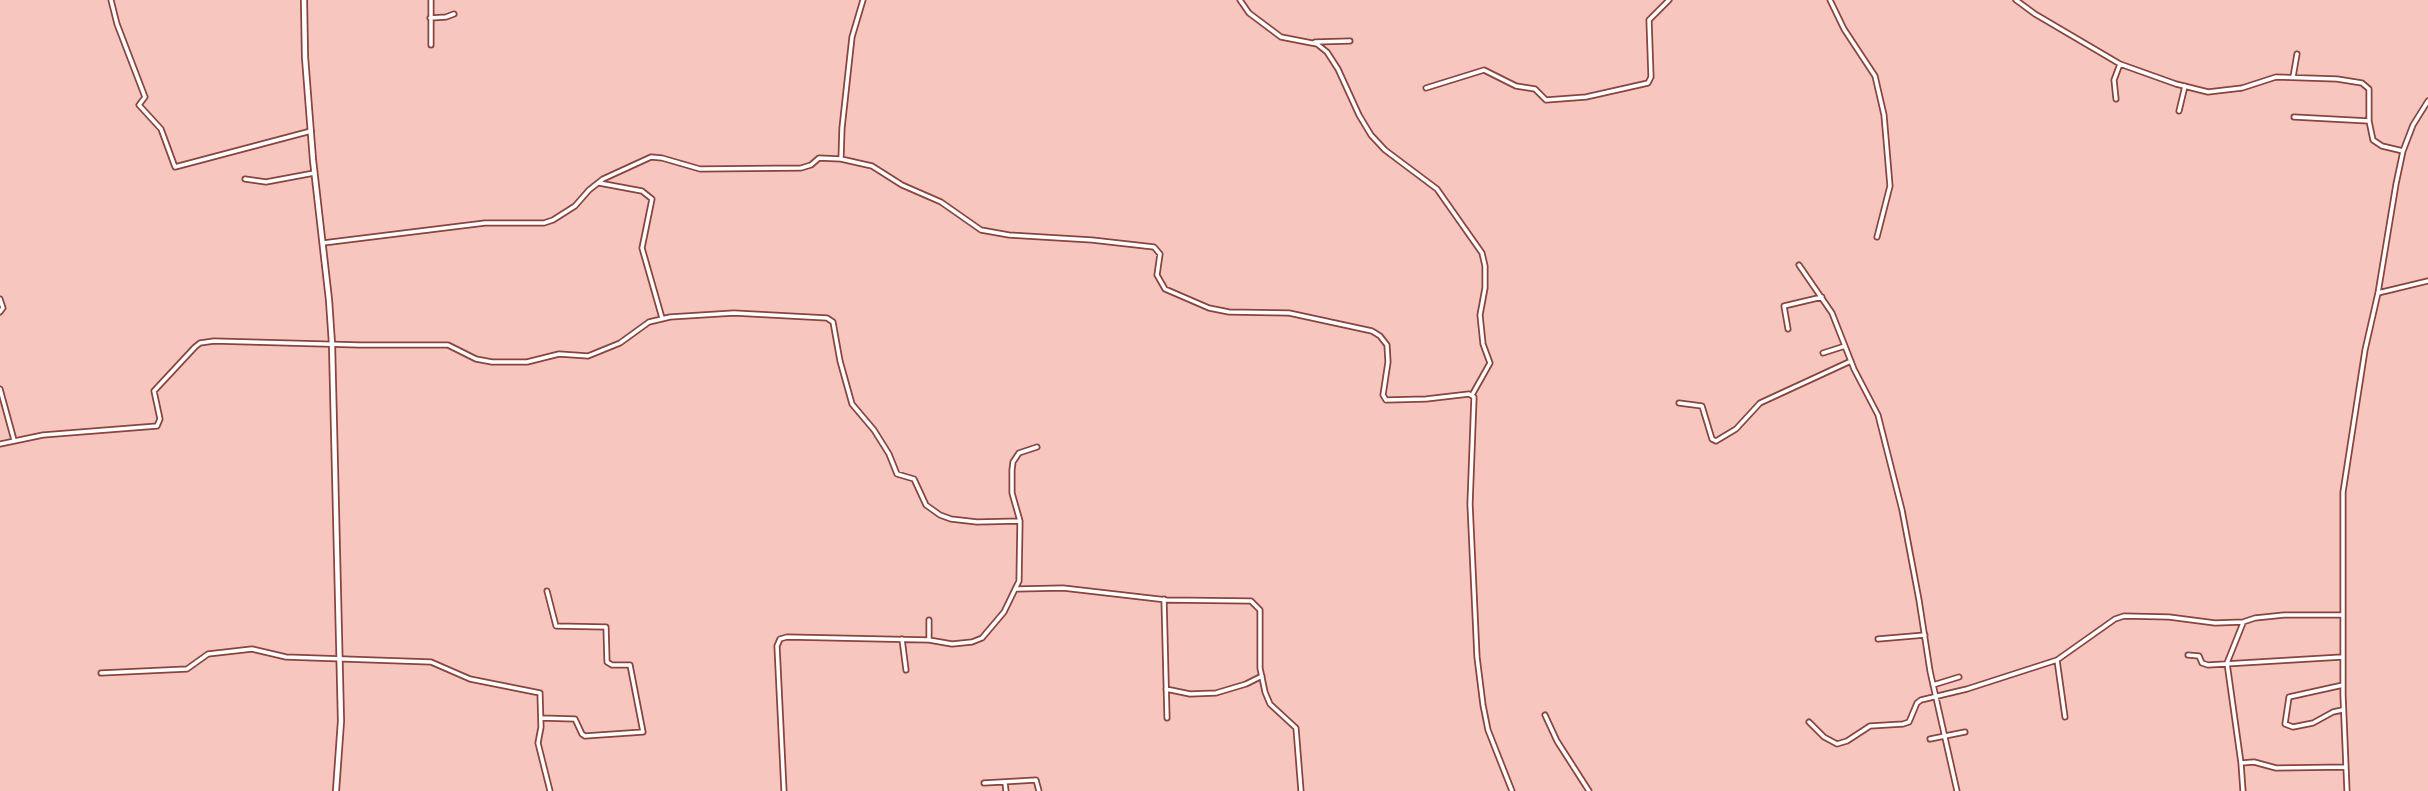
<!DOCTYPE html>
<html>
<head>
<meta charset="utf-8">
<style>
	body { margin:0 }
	canvas { display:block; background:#f7c6bf }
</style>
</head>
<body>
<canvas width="2428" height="791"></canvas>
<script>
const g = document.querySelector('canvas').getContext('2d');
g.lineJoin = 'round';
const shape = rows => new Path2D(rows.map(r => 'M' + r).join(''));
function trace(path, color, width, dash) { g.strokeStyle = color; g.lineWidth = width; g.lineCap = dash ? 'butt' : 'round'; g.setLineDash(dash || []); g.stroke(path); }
const minor = shape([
	[111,0,117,24,145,97,139,105,161,129,175,167,311,131],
	[863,0,852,37,842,128,841,159,872,166,902,185,941,202,981,230,1009,235,1092,240,1154,247,1160,254,1157,275,1165,289,1209,308,1229,312,1289,313,1372,331,1380,336,1387,345,1388,362,1383,395,1386,400,1426,399,1469,394,1474,397,1470,504,1477,657,1483,705,1488,730,1512,791],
	[1240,0,1249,13,1281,37,1317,44,1327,52,1338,69,1359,115,1371,135,1385,150,1437,189,1482,253,1485,266,1485,288,1480,315,1483,344,1490,363,1472,395],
	[1830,0,1844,29,1875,76,1884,115,1890,186,1877,237],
	[2016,0,2035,14,2120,64,2176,84,2208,92,2242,88,2276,77,2337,79,2362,83,2369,89,2369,121,2373,140,2382,146,2403,151],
	[430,18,446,17,454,14],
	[1315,42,1350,41],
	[431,45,431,0],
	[2293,77,2297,54],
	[1426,88,1484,70,1516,86,1535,89,1546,100,1586,97,1648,83,1651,77,1649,20,1669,0],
	[2116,99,2114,80,2120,64],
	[2179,111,2185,86],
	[2294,117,2369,121],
	[245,179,266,182,314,173],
	[599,183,642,191,652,199,642,248,662,318],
	[323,243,485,223,544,223,553,220,575,206,589,190,603,179,651,157,662,158,700,169,801,168,811,165,819,158,841,159],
	[1799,265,1832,313,1854,369,1878,415,1902,510,1919,600,1930,671,1957,791],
	[2378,293,2428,281],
	[0,299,3,308,0,312],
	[1788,329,1784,306,1822,297],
	[1823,353,1845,346],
	[0,389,14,440],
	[1679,403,1702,406,1712,439,1716,441,1736,429,1760,403,1851,361],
	[0,444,43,435,157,426,160,419,154,391,195,347,200,343,214,341,360,345,448,345,476,359,492,362,527,362,559,354,588,356,620,343,649,322,670,317,734,313,827,318,833,322,840,361,852,404,874,430,889,454,897,474,914,479,926,505,940,515,951,519,977,522,1020,521],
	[1017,589,1063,588,1167,600,1251,601,1260,610,1260,668,1265,692,1270,704,1296,728,1301,791],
	[1164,599,1167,718],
	[929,620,929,640],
	[2243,623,2227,663,2241,763,2254,762,2276,768,2346,767],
	[902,639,906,670],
	[1878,639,1925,635],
	[2188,655,2199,656,2202,663,2208,665,2342,657],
	[2057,660,2065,717],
	[101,673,187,669,208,654,252,649,286,657,431,662,470,679,540,693,541,727,538,743,550,791],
	[1933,685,1959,677],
	[1166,689,1190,694,1216,693,1246,684,1262,676],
	[2342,710,2333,712,2313,723,2293,727,2285,724,2289,697,2343,685],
	[1545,715,1557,741,1589,791],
	[541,718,575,719,582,734,585,736,643,732,630,665,612,665,607,662,606,627,556,626,547,591],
	[1809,722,1824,737,1837,744,1847,741,1870,726,1903,724,1909,722,1917,703,1921,700,1967,689,2057,660,2115,619,2124,616,2169,617,2215,623,2243,622,2255,618,2284,615,2342,615],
	[1930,739,1965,732],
	[2241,763,2243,791],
	[984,783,1036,780,1039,791],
	[1005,783,1006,791],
	[784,791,777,646,780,639,787,637,929,640,952,644,972,642,982,638,1004,612,1019,581,1020,521,1012,493,1012,470,1013,462,1019,453,1037,447],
	[2347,791,2343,695,2343,492,2365,350,2378,293,2396,184,2403,151,2413,125,2428,101]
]);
const tertiary = shape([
	[304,0,305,57,313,160,329,300,332,344,341,721,336,791]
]);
trace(minor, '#89443e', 7);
trace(tertiary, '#89443e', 8);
trace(minor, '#fff', 3.5);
trace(tertiary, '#fff', 4.5);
</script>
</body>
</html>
